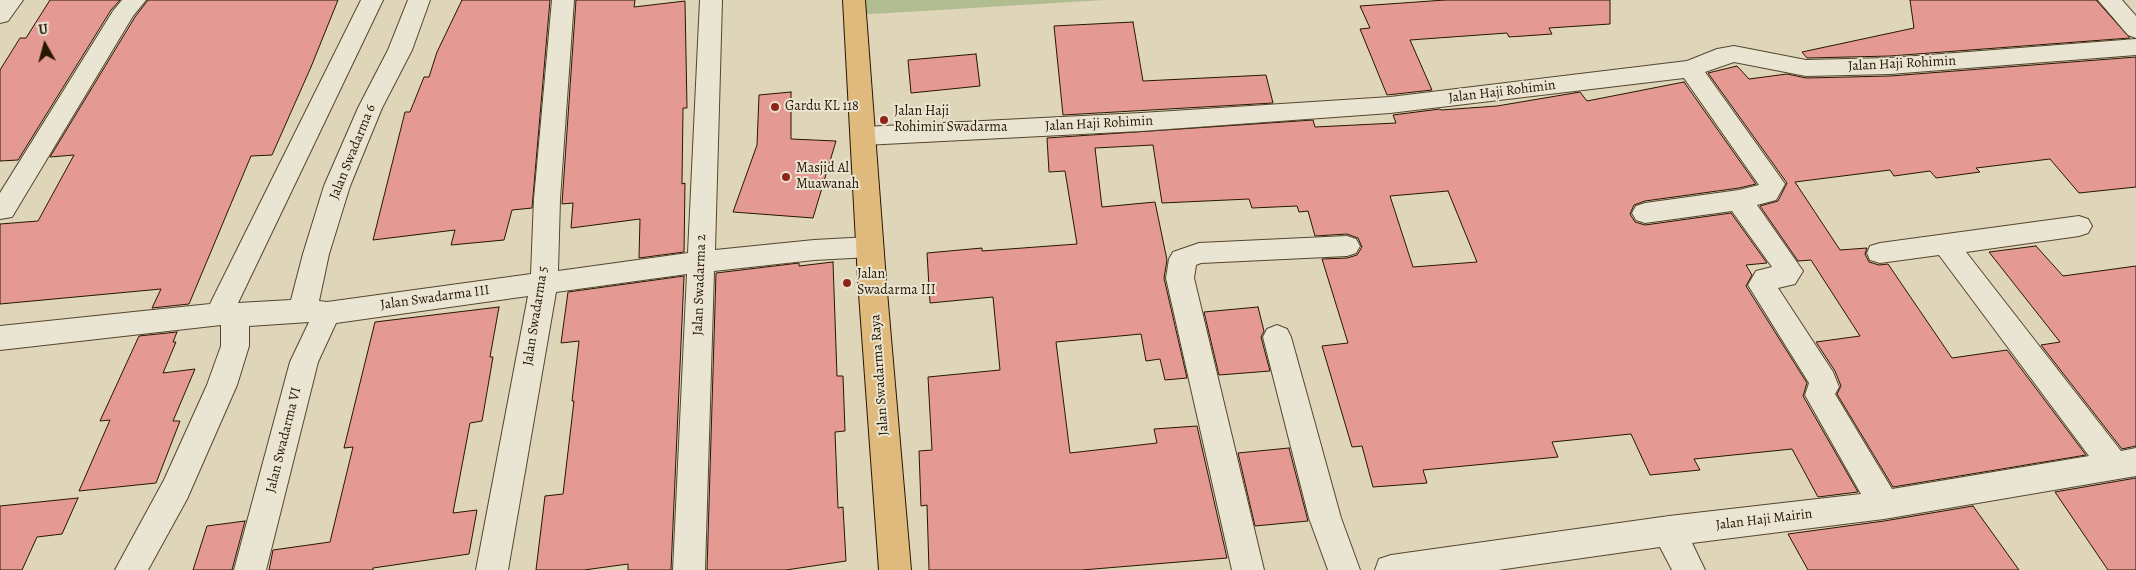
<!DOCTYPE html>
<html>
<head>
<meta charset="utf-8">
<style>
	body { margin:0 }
	#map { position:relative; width:2136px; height:570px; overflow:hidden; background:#dfd5b9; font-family:Alegreya,serif }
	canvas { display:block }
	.north { position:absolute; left:20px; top:20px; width:50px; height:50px; -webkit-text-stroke:4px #eae4d2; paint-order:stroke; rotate:353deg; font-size:14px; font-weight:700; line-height:20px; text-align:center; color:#271600 }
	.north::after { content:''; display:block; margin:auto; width:18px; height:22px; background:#271600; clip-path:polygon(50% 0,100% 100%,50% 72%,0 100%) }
</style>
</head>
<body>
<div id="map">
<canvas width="2136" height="570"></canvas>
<div class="north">U</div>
</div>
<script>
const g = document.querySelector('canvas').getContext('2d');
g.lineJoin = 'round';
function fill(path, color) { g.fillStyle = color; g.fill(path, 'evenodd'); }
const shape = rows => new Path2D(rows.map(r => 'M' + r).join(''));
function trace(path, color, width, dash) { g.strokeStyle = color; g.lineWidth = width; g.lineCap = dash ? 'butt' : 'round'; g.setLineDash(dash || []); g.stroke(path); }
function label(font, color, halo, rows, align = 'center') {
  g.font = font + ' Alegreya,serif'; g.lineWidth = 4; g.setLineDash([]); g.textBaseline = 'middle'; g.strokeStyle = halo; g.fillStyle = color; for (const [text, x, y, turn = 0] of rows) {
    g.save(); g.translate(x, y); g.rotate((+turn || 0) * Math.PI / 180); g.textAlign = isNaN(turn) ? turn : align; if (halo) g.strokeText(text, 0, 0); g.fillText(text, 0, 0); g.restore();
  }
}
fill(shape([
	[855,0,1105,0,855,15]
]), '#b1bd90');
const building = shape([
	[50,0,120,0,111,10,18,160,0,161,0,70,20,38,26,38,50,0],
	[148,0,338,0,311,67,272,155,251,156,189,304,152,308,161,289,0,304,0,224,38,221,74,155,50,157,135,17,148,0],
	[462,0,550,0,532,208,512,210,504,240,451,245,455,230,373,240,405,112,410,112,424,77,429,77,437,52,462,0],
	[576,0,635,0,634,7,685,1,687,108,683,108,682,184,685,183,684,252,639,258,640,219,571,228,573,203,562,204,576,0],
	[1445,0,1610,0,1610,24,1549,28,1552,34,1509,37,1507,33,1410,40,1432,90,1387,95,1360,29,1370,28,1360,6,1445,0],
	[1910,0,2096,0,2130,38,1890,56,1807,58,1802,52,1914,28,1910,0],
	[1133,22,1143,81,1266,75,1273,103,1063,115,1054,26,1133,22],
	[976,54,980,86,911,93,908,60,976,54],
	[2136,57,2136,187,2079,193,2050,159,1976,168,1980,172,1936,178,1930,171,1894,176,1890,170,1795,182,1840,250,1867,248,1865,254,1869,262,1879,265,1888,264,1952,358,2007,350,2086,455,1893,487,1837,394,1841,386,1835,371,1816,342,1860,336,1811,260,1798,261,1760,206,1778,201,1787,183,1708,73,1737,66,1749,79,1787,74,1806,78,1890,76,2136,57],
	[1684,82,1756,184,1739,188,1645,201,1634,205,1630,214,1635,222,1645,225,1731,213,1767,263,1746,265,1752,275,1746,286,1807,383,1803,396,1858,492,1818,497,1792,449,1694,459,1700,470,1650,475,1631,434,1552,442,1558,457,1423,470,1427,483,1373,487,1362,446,1352,447,1322,346,1348,343,1322,259,1347,258,1357,255,1362,247,1358,238,1347,234,1315,236,1308,211,1299,212,1297,206,1252,208,1249,199,1162,203,1153,145,1095,148,1102,207,1155,202,1167,260,1164,278,1187,378,1165,380,1160,359,1146,361,1141,334,1056,342,1070,453,1157,443,1154,429,1197,426,1227,558,1082,570,929,570,927,505,921,506,919,451,932,450,928,377,1000,370,993,297,930,303,927,253,982,248,982,251,1077,244,1065,171,1049,172,1047,138,1313,120,1315,127,1396,123,1393,115,1440,109,1441,110,1497,106,1580,92,1587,101,1684,82],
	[1448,191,1477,262,1413,267,1390,196,1448,191],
	[791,92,791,139,836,141,813,218,733,212,757,145,759,95,791,92],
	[2036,246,2063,276,2136,266,2136,446,2122,449,2041,345,2060,342,1989,252,2036,246],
	[833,262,837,376,843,376,845,431,835,432,838,508,843,507,846,561,786,570,707,570,716,273,799,263,799,266,833,262],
	[684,276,671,570,628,570,628,564,584,570,536,570,545,496,563,494,574,401,572,401,579,341,561,343,568,292,684,276],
	[499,307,490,357,493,357,482,421,470,423,453,513,477,510,469,554,373,568,373,570,269,570,273,550,330,542,353,447,344,448,375,322,499,307],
	[1258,307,1264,331,1261,337,1270,371,1219,375,1204,312,1258,307],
	[177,332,173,342,176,342,163,373,195,369,173,421,180,421,156,483,79,491,110,420,100,421,139,336,177,332],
	[1289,448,1308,521,1255,526,1238,453,1289,448],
	[2136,478,2136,570,2108,570,2055,492,2136,478],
	[78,498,62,534,37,537,22,570,0,570,0,506,78,498],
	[1973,506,2019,570,1808,570,1788,534,1884,521,1973,506],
	[245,521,232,570,193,570,207,526,245,521]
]);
fill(building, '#e49a92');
trace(building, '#271600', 1);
const minor = shape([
	[0,0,23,0,8,21,0,23,0,0],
	[122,0,146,0,133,16,12,217,0,219,0,193,113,11,122,0],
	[361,0,383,0,238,303,291,300,303,254,324,186,358,108,388,50,408,0,430,0,412,50,382,108,350,186,329,254,319,301,327,302,531,274,534,199,552,0,574,0,560,199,558,271,688,253,700,0,722,0,715,250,814,240,870,237,879,240,883,247,879,254,870,257,814,260,714,271,705,570,673,570,687,274,556,292,508,570,476,570,528,296,336,323,318,362,266,570,234,570,290,362,309,322,249,326,249,346,237,385,187,499,148,570,115,570,164,480,207,385,221,346,221,325,0,350,0,326,210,304,361,0],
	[2098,0,2122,0,2136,16,2136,38,2128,35,2098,0],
	[2136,39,2136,55,1890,74,1806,76,1734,62,1705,72,1785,184,1776,200,1757,205,1803,271,1795,284,1778,288,1833,372,1839,387,1835,394,1892,489,2089,456,1939,255,1880,263,1870,260,1867,253,1870,246,1880,243,2079,216,2088,219,2092,226,2088,233,2079,236,1966,252,2121,451,2136,448,2136,476,1884,519,1692,543,1705,570,1672,570,1660,547,1498,570,1375,570,1379,559,1391,555,1669,516,1861,494,1805,395,1809,383,1748,285,1756,271,1772,267,1732,211,1645,223,1636,220,1632,213,1636,206,1645,203,1739,190,1759,185,1684,78,1390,113,1141,131,864,145,855,142,852,136,855,130,864,127,1141,113,1390,97,1687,61,1717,49,1734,46,1806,60,1890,58,2136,39],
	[1347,236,1356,239,1360,246,1356,253,1347,256,1201,263,1196,265,1194,278,1264,570,1232,570,1166,278,1169,259,1173,252,1199,243,1347,236],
	[1277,325,1287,329,1291,337,1341,518,1360,570,1328,570,1309,518,1263,337,1267,329,1277,325]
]);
const major = shape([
	[843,0,865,0,886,280,911,570,879,570,858,280,843,0]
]);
trace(minor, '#55462e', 2);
trace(major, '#271600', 2);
fill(minor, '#eae4d2');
fill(major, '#e0ba7c');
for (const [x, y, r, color] of [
	[775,107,5,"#8f2418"],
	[884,120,5,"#8f2418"],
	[786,177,5,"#8f2418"],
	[847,283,5,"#8f2418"]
]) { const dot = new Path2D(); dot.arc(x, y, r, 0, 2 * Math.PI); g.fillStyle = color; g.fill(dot); trace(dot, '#eae4d2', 2); }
label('14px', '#271600', '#eae4d2', [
	["Jalan Haji Rohimin",1902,64,-3],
	["Jalan Haji Rohimin",1502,92,-7],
	["Jalan Haji Rohimin",1099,124,-3],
	["Jalan Swadarma 6",353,152,-68],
	["Jalan Swadarma 2",700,285,-88],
	["Jalan Swadarma III",435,298,-8],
	["Jalan Swadarma 5",536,316,-81],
	["Jalan Swadarma Raya",880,375,-94],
	["Jalan Swadarma VI",284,440,-76],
	["Jalan Haji Mairin",1764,520,-7]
]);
label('14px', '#271600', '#eae4d2', [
	["Gardu KL 118",785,107],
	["Jalan Haji",894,112],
	["Rohimin Swadarma",894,128],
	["Masjid Al",796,169],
	["Muawanah",796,185],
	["Jalan",857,275],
	["Swadarma III",857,291]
], 'left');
</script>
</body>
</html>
